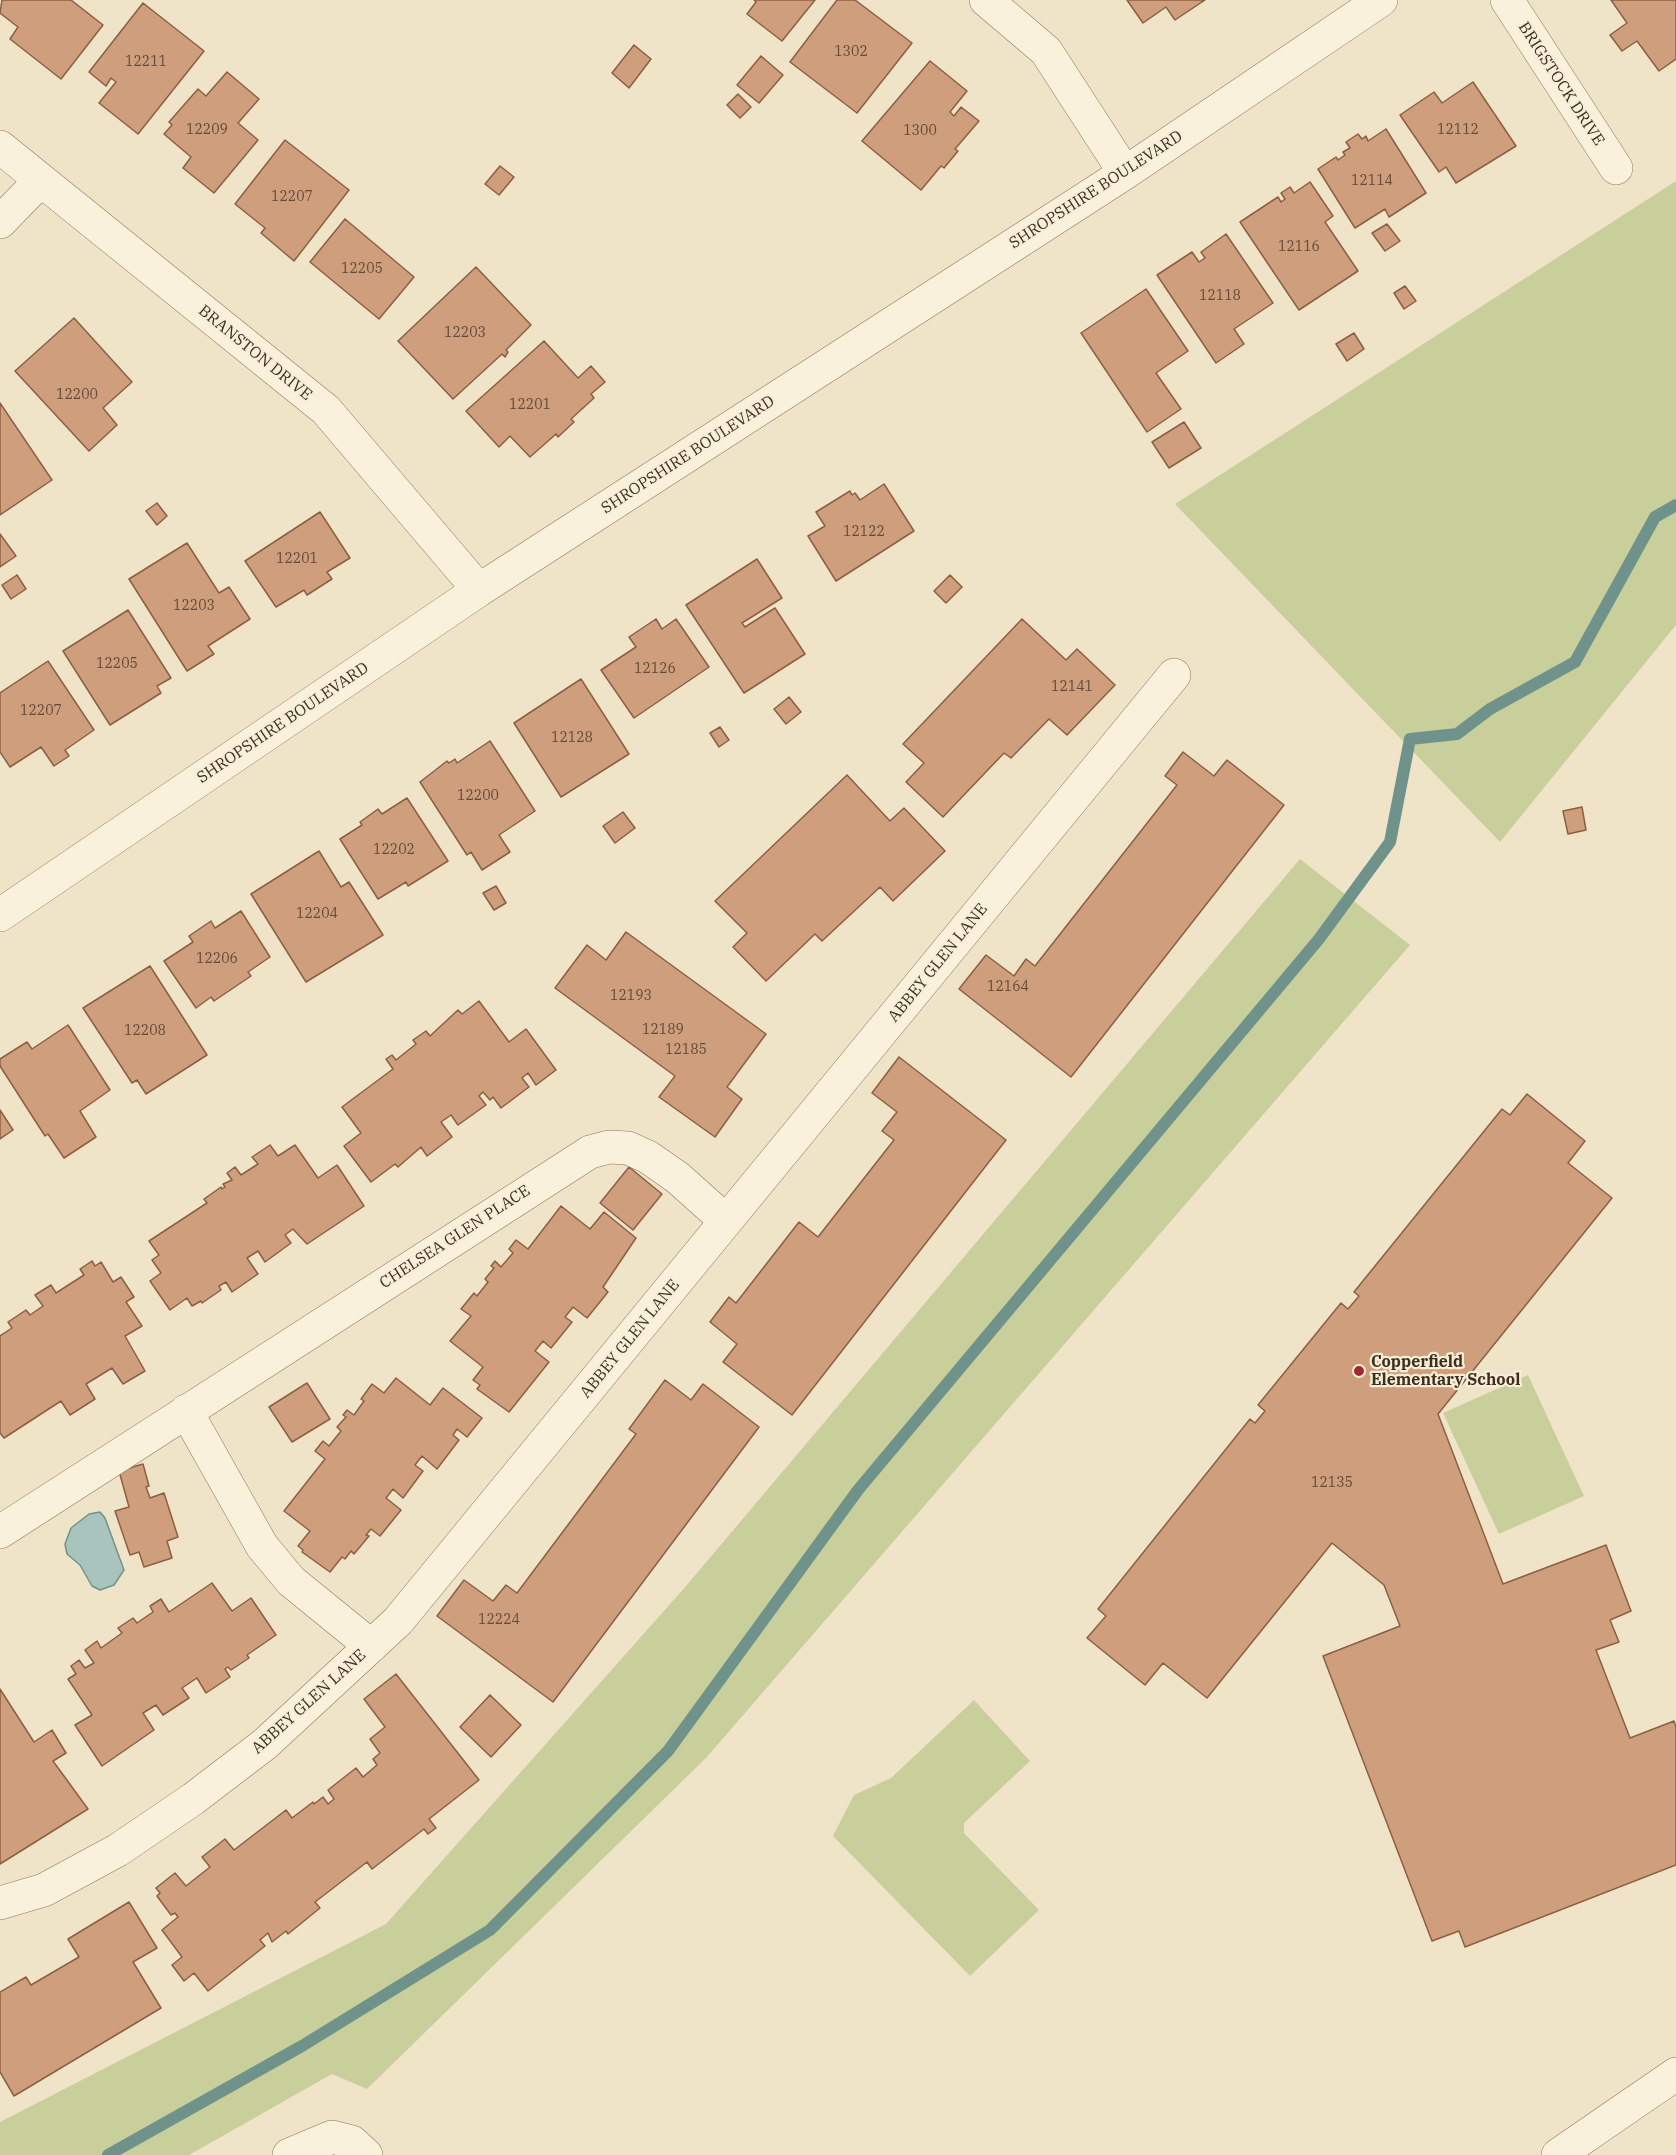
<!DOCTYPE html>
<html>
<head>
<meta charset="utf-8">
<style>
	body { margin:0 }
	canvas { display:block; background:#f0e4c8 }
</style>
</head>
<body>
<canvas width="1676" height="2155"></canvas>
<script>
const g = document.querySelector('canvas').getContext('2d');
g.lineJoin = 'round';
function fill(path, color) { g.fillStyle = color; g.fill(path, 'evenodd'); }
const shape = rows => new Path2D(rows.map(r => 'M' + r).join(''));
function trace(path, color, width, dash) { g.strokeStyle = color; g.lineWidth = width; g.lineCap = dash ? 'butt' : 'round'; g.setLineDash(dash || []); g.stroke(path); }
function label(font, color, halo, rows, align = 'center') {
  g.font = font + ' "IBM Plex Serif",serif'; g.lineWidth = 4.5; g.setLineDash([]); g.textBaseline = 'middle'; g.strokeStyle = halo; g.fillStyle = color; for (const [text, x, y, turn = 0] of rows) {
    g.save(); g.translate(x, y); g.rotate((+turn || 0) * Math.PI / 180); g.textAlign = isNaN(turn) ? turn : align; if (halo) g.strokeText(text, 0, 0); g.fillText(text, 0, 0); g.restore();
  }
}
fill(shape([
	[1676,181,1676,625,1500,842,1175,504],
	[1300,859,1410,945,706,1758,367,2089,332,2074,189,2155,0,2155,0,2122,386,1924,686,1586],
	[1528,1375,1584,1496,1499,1534,1443,1413],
	[974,1700,1030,1761,964,1823,964,1833,1039,1910,970,1976,833,1836,854,1795,891,1778]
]), '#c9cf9b');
const water = shape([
	[100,1512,105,1518,124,1570,114,1585,100,1590,92,1586,80,1565,67,1554,65,1544,71,1528,89,1514,100,1512]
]);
fill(water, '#a9c4bc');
trace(water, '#6f938a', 1.5);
trace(shape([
	[108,2155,302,2046,490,1930,668,1751,858,1490,1319,939,1390,842,1410,739,1457,734,1490,709,1575,662,1655,517,1676,505]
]), '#6f938a', 12);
const building = shape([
	[2,0,71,0,103,25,61,79,10,39,18,27,0,13,2,0],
	[754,0,815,0,782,41,747,14,756,2,754,0],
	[837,0,855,0,912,43,857,113,790,62,837,0],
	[1127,0,1205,0,1175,20,1166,7,1143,23,1127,0],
	[1611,0,1676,0,1676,59,1659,71,1637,41,1622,51,1610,35,1627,23,1611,0],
	[143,3,204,51,138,134,99,103,116,82,111,78,106,86,89,72,143,3],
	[634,45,651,59,629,88,612,73,634,45],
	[761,56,783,75,759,103,737,85,761,56],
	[930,61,967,91,950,112,954,116,961,107,979,121,955,149,958,151,944,168,941,166,921,190,862,141,930,61],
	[227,72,259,99,238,123,258,140,214,193,183,168,191,157,164,134,172,125,169,122,198,89,206,96,227,72],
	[1473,82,1516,146,1456,183,1446,167,1439,172,1400,115,1434,92,1442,103,1473,82],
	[738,94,751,107,740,118,727,105,738,94],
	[1386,129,1426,193,1389,217,1385,209,1355,228,1318,169,1336,157,1338,160,1345,155,1343,152,1350,148,1346,142,1358,134,1362,139,1366,136,1368,141,1386,129],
	[285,140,349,190,294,261,261,233,265,228,235,204,285,140],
	[500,166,514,177,499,195,485,184,500,166],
	[1310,182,1333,216,1325,222,1358,271,1299,310,1240,222,1278,197,1281,202,1285,199,1281,193,1290,187,1294,193,1310,182],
	[345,219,414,277,379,319,310,262,345,219],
	[1387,224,1400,241,1385,251,1372,233,1387,224],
	[1226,234,1273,303,1234,329,1244,344,1216,363,1157,275,1192,252,1199,262,1205,258,1201,252,1226,234],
	[476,267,531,325,506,350,508,352,505,357,502,354,453,399,398,341,476,267],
	[1405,286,1416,301,1404,309,1394,293,1405,286],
	[1146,289,1188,351,1156,373,1181,409,1147,432,1081,333,1146,289],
	[74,318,132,382,103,408,117,425,89,451,15,371,74,318],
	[1354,333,1364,349,1347,361,1336,344,1354,333],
	[544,341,578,378,591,366,605,382,591,394,594,398,571,419,574,422,558,437,556,434,530,457,510,436,499,447,466,411,544,341],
	[0,403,52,480,0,515,0,403],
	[1184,422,1201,448,1169,468,1152,442,1184,422],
	[884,484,914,531,836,581,808,536,825,526,816,512,850,491,852,495,855,493,860,500,884,484],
	[157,503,167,516,157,525,146,511,157,503],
	[320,512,350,558,327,572,332,579,307,595,304,590,276,607,245,561,320,512],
	[0,534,16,556,0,567,0,534],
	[187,543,219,593,229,587,250,619,208,646,214,654,187,671,129,579,187,543],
	[757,559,782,598,742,623,745,627,775,608,805,654,744,693,686,605,757,559],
	[17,575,26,589,11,599,2,585,17,575],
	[950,575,962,587,946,603,934,591,950,575],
	[128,610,171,678,157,686,161,693,110,725,63,651,128,610],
	[656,619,662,629,676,619,709,667,634,718,601,670,636,647,629,637,656,619],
	[1022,619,1066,660,1077,649,1115,685,1067,735,1049,719,1011,758,1004,753,943,817,906,782,924,763,903,744,1022,619],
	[48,661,94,730,65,750,69,756,54,766,41,747,10,767,0,752,0,693,48,661],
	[581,679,629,754,561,797,514,723,581,679],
	[789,697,801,712,786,724,774,709,789,697],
	[720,727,729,740,719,747,710,733,720,727],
	[490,741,535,811,499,835,510,852,482,870,471,852,467,855,420,782,447,761,449,763,455,759,457,763,490,741],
	[1183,752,1214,776,1227,760,1284,805,1071,1077,959,989,986,955,1014,976,1026,959,1035,966,1177,785,1165,776,1183,752],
	[847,775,890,821,904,808,945,851,893,901,880,887,822,941,815,934,766,981,733,947,747,933,715,901,847,775],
	[407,798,448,861,408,886,406,882,378,899,340,839,362,825,360,822,378,809,382,814,407,798],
	[1582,807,1586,830,1568,834,1563,811,1582,807],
	[623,812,635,828,615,843,603,826,623,812],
	[319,851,341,887,349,882,383,935,306,982,251,894,319,851],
	[496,886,506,903,494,910,483,893,496,886],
	[241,911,270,957,248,972,251,976,214,1001,211,997,196,1008,164,961,193,942,189,936,211,921,215,928,241,911],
	[626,932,766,1034,727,1087,742,1099,715,1137,659,1097,675,1076,555,988,587,945,606,960,626,932],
	[150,966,207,1055,146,1094,137,1080,132,1083,83,1008,150,966],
	[479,1001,509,1042,526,1029,556,1070,536,1085,528,1073,522,1078,529,1087,501,1108,493,1097,490,1100,483,1092,479,1096,486,1105,458,1125,451,1115,441,1122,452,1137,427,1156,421,1147,398,1167,395,1164,371,1182,344,1146,361,1133,342,1107,393,1069,386,1059,392,1055,396,1060,416,1044,413,1040,426,1031,430,1036,458,1010,462,1014,479,1001],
	[68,1025,110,1090,80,1111,96,1137,64,1158,48,1134,45,1136,0,1066,0,1059,27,1042,32,1049,68,1025],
	[899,1057,1006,1140,792,1415,723,1362,737,1344,710,1322,729,1297,736,1303,799,1222,818,1237,894,1140,882,1131,897,1112,872,1093,899,1057],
	[1527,1094,1585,1141,1568,1163,1612,1198,1438,1414,1503,1584,1606,1545,1631,1611,1610,1620,1619,1642,1596,1650,1630,1738,1674,1721,1676,1727,1676,1865,1465,1947,1459,1931,1432,1941,1323,1656,1400,1626,1384,1585,1332,1543,1207,1698,1163,1663,1145,1685,1087,1638,1106,1616,1098,1609,1250,1419,1255,1423,1265,1411,1258,1405,1341,1303,1348,1309,1359,1296,1354,1292,1502,1109,1510,1115,1527,1094],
	[0,1110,13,1130,0,1139,0,1110],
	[270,1145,278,1156,295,1145,318,1178,337,1165,364,1206,307,1244,293,1229,285,1235,291,1243,265,1262,258,1251,247,1258,258,1274,232,1292,226,1282,219,1286,221,1290,202,1303,201,1301,192,1306,187,1298,170,1310,150,1281,161,1273,152,1260,159,1255,149,1241,207,1203,204,1199,221,1187,222,1189,225,1187,223,1184,232,1180,227,1173,235,1167,241,1175,258,1164,252,1157,270,1145],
	[629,1167,662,1194,633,1230,600,1203,629,1167],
	[561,1206,590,1229,604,1212,636,1238,603,1287,608,1292,587,1318,573,1307,565,1317,572,1322,551,1348,543,1341,535,1351,549,1362,509,1412,477,1389,480,1385,473,1380,483,1367,450,1341,471,1316,461,1309,474,1293,477,1296,488,1282,485,1279,494,1268,491,1266,495,1261,501,1267,513,1253,509,1249,516,1240,528,1249,561,1206],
	[92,1261,95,1266,101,1262,113,1282,121,1277,134,1297,126,1302,142,1326,125,1336,145,1371,123,1384,112,1368,86,1384,95,1399,70,1415,61,1401,4,1438,0,1433,0,1336,12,1328,8,1322,26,1310,30,1315,43,1306,35,1295,51,1285,56,1293,84,1275,80,1269,92,1261],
	[396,1378,430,1405,443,1388,482,1418,467,1437,457,1429,453,1435,459,1440,437,1469,422,1456,415,1465,423,1471,403,1498,393,1489,386,1498,401,1510,380,1536,371,1529,366,1535,369,1536,354,1554,351,1551,345,1559,342,1557,330,1572,302,1552,303,1550,298,1546,310,1531,284,1511,325,1459,315,1451,323,1441,329,1446,341,1431,337,1427,346,1417,343,1415,347,1410,354,1415,364,1401,361,1399,372,1384,384,1393,396,1378],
	[665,1380,691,1400,703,1384,759,1427,553,1702,437,1616,464,1580,493,1601,506,1585,517,1593,636,1434,629,1429,665,1380],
	[307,1383,330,1419,292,1442,269,1407,307,1383],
	[143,1464,149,1486,146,1487,150,1498,164,1493,178,1537,167,1541,172,1558,144,1567,139,1552,130,1555,115,1511,129,1507,119,1471,143,1464],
	[212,1583,232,1611,251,1598,276,1635,247,1655,249,1658,231,1670,228,1667,225,1669,230,1677,206,1693,197,1678,182,1688,189,1698,163,1715,156,1705,143,1713,154,1730,102,1766,75,1725,92,1715,68,1679,76,1674,71,1666,79,1660,85,1668,94,1663,85,1650,97,1641,101,1648,122,1633,118,1628,133,1618,137,1623,153,1612,150,1606,161,1599,169,1612,212,1583],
	[396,1674,479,1780,429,1819,436,1828,428,1834,424,1829,372,1869,367,1862,315,1902,320,1908,288,1934,286,1931,272,1942,268,1933,260,1940,265,1946,208,1991,194,1973,184,1981,172,1965,182,1957,162,1930,178,1917,175,1913,171,1915,157,1896,160,1893,156,1888,175,1873,186,1886,210,1867,202,1857,225,1839,234,1850,286,1810,292,1818,313,1802,314,1804,323,1797,328,1804,334,1799,328,1790,356,1768,363,1777,377,1765,373,1759,380,1753,370,1739,385,1727,364,1699,396,1674],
	[0,1689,34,1742,52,1730,66,1753,53,1761,88,1809,0,1864,0,1689],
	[490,1695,521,1725,491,1757,460,1727,490,1695],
	[129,1902,157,1948,133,1962,161,2008,14,2096,0,2072,0,1992,26,1977,31,1985,79,1957,68,1939,129,1902]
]);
fill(building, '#cf9f7d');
trace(building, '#8d5f41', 1.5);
const minor = shape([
	[986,0,1046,51,1125,173],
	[1507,0,1616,168],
	[0,147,326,410,479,590],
	[0,222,41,180],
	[0,915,479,590,1125,173,1381,0],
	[186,1411,262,1546,291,1581,371,1646],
	[0,1532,590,1152,609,1147,628,1148,648,1157,678,1178,726,1221],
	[0,1903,44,1890,118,1850,193,1799,265,1744,398,1621,1174,675],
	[289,2155,332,2137,352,2142,366,2155],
	[1558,2155,1676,2074]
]);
trace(minor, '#8d765c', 34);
trace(minor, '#faf1dc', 33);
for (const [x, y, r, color] of [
	[1359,1371,6,"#9e2a2b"]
]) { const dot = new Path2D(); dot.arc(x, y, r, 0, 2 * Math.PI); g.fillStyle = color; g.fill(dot); trace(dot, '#f7eed8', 2); }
label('14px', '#624a37', null, [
	["1302",851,52],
	["12211",146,62],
	["12209",207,130],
	["12112",1458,130],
	["1300",920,131],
	["12114",1372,181],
	["12207",292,197],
	["12116",1299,247],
	["12205",362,269],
	["12118",1220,296],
	["12203",465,333],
	["12200",77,395],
	["12201",530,405],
	["12122",864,532],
	["12201",297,559],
	["12203",194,606],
	["12205",117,664],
	["12126",655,669],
	["12141",1072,687],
	["12207",41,711],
	["12128",572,738],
	["12200",478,796],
	["12202",394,850],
	["12204",317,914],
	["12206",217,959],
	["12164",1008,987],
	["12193",631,996],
	["12189",663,1030],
	["12208",145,1031],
	["12185",686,1050],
	["12135",1332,1483],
	["12224",499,1620]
]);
label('16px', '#3d2e20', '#f7eed8', [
	["BRIGSTOCK DRIVE",1561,84,57],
	["SHROPSHIRE BOULEVARD",1096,190,-33],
	["BRANSTON DRIVE",255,353,39],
	["SHROPSHIRE BOULEVARD",688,455,-33],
	["SHROPSHIRE BOULEVARD",283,723,-34],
	["ABBEY GLEN LANE",938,963,-51],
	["CHELSEA GLEN PLACE",455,1237,-33],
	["ABBEY GLEN LANE",630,1339,-51],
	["ABBEY GLEN LANE",309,1702,-42]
]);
label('bold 16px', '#3d2e20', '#f7eed8', [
	["Copperfield",1371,1362],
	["Elementary School",1371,1380]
], 'left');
</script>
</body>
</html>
